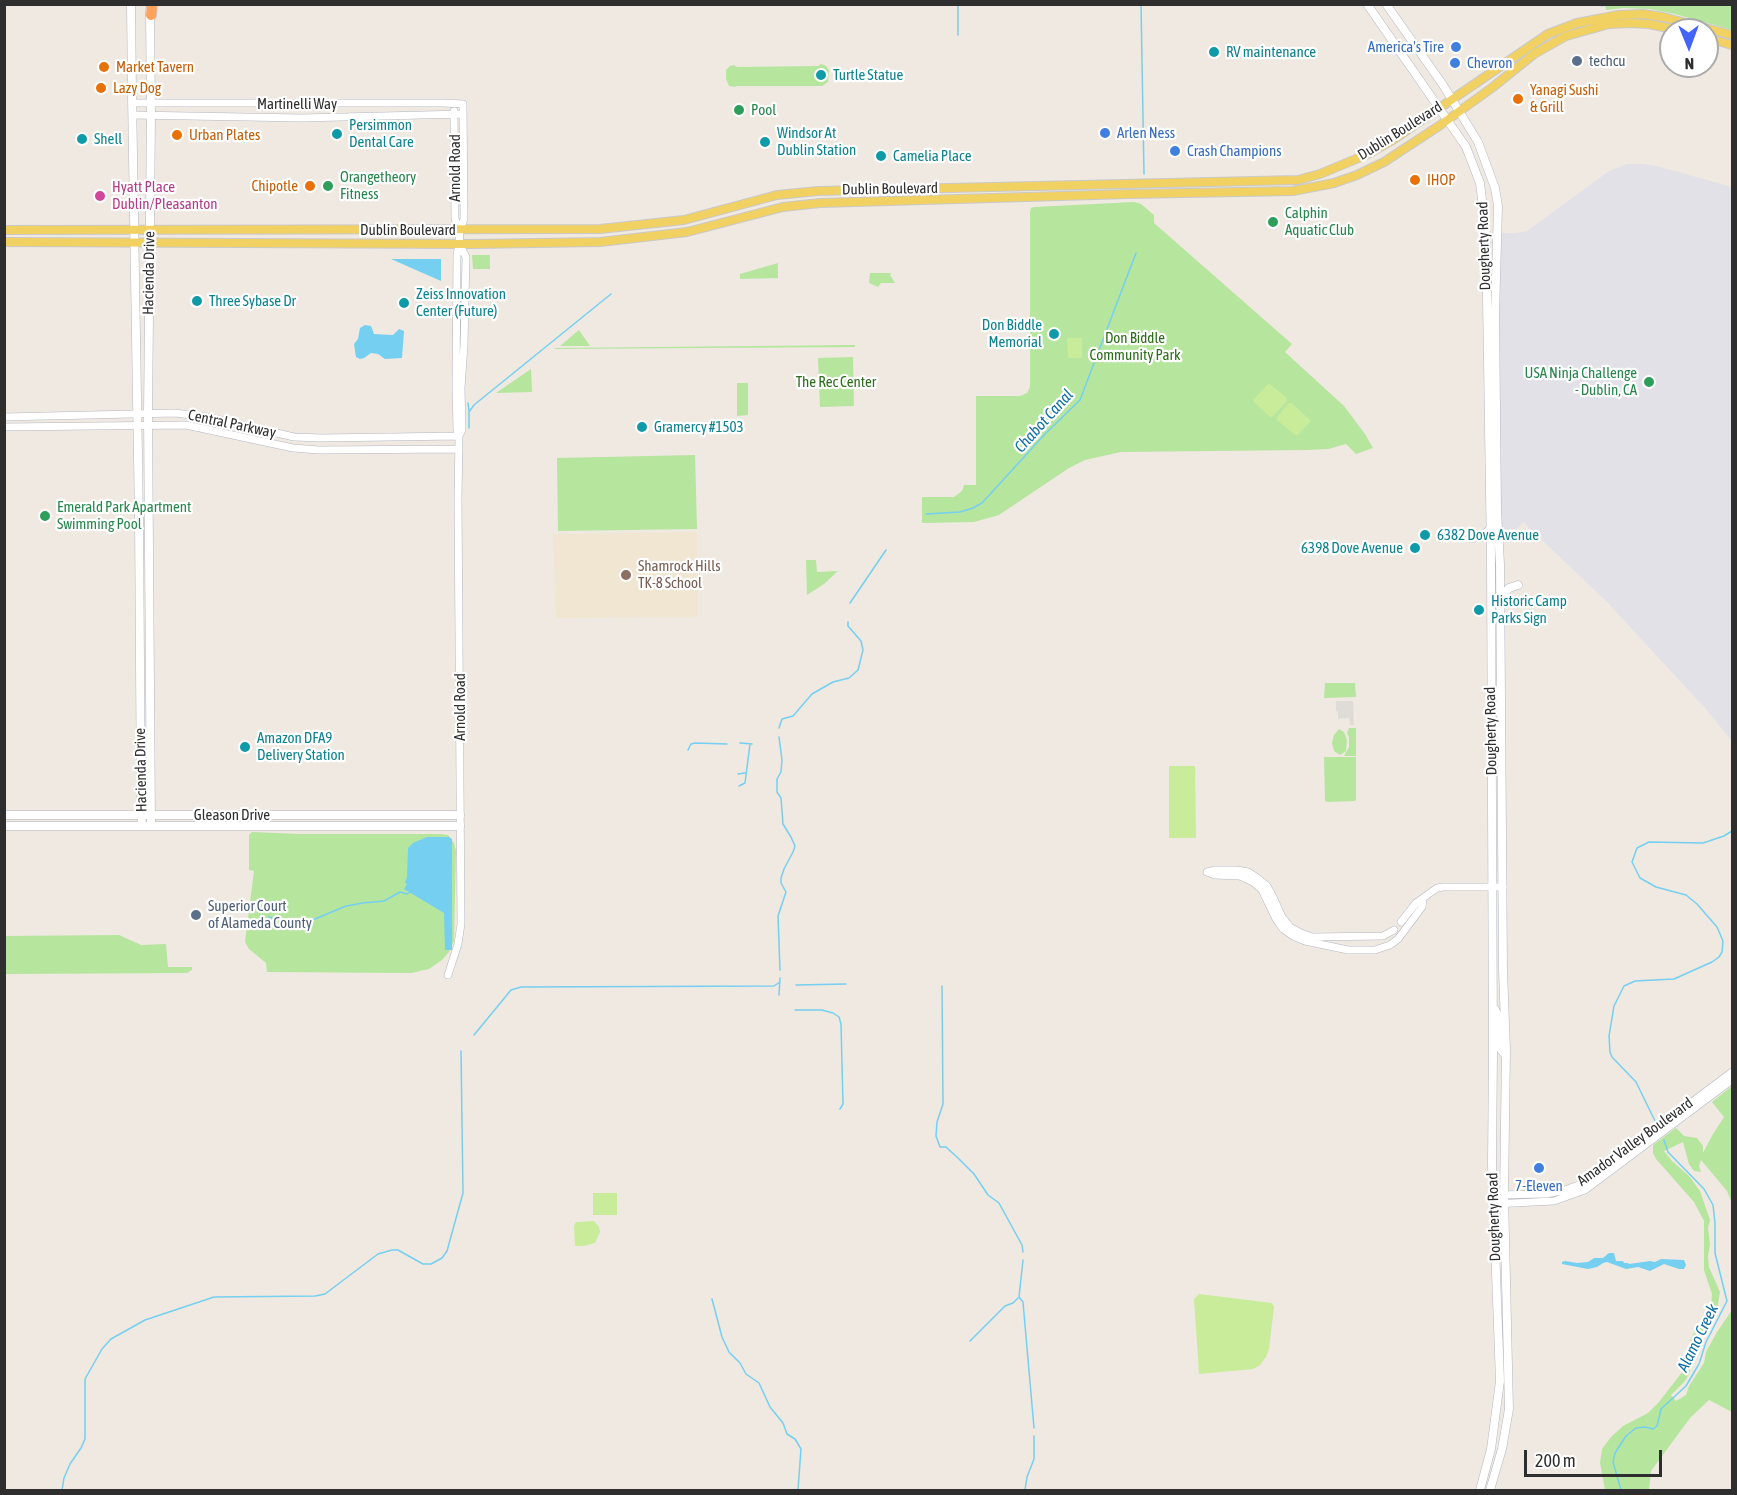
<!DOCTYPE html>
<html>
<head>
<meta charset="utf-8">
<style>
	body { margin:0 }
	#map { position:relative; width:1737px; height:1495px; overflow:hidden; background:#efe9e1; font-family:"Asap Condensed",sans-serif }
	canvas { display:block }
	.frame { position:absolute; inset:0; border:6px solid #2e2e2e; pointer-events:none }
	.north { position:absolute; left:1659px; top:18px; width:60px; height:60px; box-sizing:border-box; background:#fff; border:2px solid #ababab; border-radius:50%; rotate:179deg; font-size:16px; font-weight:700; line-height:24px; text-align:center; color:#2e2e2e }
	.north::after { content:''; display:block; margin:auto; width:21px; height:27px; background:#4264fb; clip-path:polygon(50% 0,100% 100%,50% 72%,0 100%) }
	.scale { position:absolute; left:1524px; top:1450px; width:138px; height:27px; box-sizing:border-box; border:3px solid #2e2e2e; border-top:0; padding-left:8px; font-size:18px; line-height:21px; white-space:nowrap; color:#2e2e2e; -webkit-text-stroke:4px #fff; paint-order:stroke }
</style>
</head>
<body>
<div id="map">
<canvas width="1737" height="1495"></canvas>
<div class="frame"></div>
<div class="north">N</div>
<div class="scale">200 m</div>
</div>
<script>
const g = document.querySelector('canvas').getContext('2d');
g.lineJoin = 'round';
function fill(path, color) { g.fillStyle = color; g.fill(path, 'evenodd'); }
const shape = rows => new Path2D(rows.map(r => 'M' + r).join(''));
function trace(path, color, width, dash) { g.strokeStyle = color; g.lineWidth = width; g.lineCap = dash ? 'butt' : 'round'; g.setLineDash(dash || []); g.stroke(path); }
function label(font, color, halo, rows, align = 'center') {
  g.font = font + ' "Asap Condensed",sans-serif'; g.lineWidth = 4.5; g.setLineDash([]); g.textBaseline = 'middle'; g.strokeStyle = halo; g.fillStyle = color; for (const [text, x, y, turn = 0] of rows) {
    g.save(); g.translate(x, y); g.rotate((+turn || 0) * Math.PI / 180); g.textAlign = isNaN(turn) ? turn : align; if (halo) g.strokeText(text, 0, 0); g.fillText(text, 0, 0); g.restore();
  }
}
fill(shape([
	[1627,164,1643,164,1657,166,1732,187,1732,741,1705,708,1607,602,1523,522,1517,529,1498,529,1498,233,1516,233,1527,231,1609,171]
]), '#e3e1e8');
fill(shape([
	[697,532,698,617,556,618,553,534]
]), '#f0e6d1');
fill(shape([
	[1605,5,1732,5,1732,30,1675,14,1650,9,1623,8,1606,10],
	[821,64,826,66,829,70,828,82,822,86,737,86,735,87,729,86,726,79,726,70,730,66,734,65,737,67,818,66],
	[1134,202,1141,204,1154,215,1154,223,1292,344,1285,352,1344,406,1365,434,1373,448,1356,454,1346,444,1328,449,1306,450,1121,452,1085,460,1069,468,999,515,974,522,922,523,922,497,954,497,962,491,964,485,976,485,976,396,1020,396,1027,393,1030,387,1030,212,1031,208,1034,207],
	[472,255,490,255,490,269,473,269],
	[778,263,778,278,740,279,740,274],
	[870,273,891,273,890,275,895,283,881,283,878,287,869,283],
	[579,330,590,346,560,346],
	[855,345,855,347,554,349,556,348],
	[853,357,854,406,820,407,818,358],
	[531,369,532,392,496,393],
	[737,383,748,383,748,415,737,416],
	[695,455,697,529,558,531,557,458],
	[806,560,816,560,817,572,838,571,824,584,807,595],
	[1325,683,1355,683,1356,697,1324,698],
	[1349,728,1356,728,1356,756,1344,756,1349,747,1349,737,1347,733],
	[1339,729,1344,732,1347,740,1346,751,1340,755,1334,751,1332,743,1334,735],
	[1324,757,1356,757,1356,799,1355,801,1328,802,1325,801],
	[252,832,300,834,441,834,448,835,454,843,456,851,454,941,449,952,442,960,429,969,411,973,267,972,266,963,249,949,245,942,254,871,249,870,249,835],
	[119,935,141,945,166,944,168,967,192,967,192,970,187,973,5,974,5,936],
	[1732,1086,1732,1203,1727,1191,1701,1160,1699,1166,1701,1172,1694,1171,1689,1164,1683,1142,1664,1151,1672,1161,1689,1176,1700,1191,1710,1220,1708,1228,1710,1244,1708,1256,1709,1267,1720,1292,1718,1304,1719,1309,1711,1318,1699,1337,1695,1348,1695,1355,1689,1374,1685,1381,1671,1395,1676,1401,1686,1395,1689,1386,1704,1363,1706,1352,1717,1332,1732,1310,1732,1414,1732,1412,1709,1400,1690,1418,1651,1471,1649,1490,1605,1490,1600,1463,1602,1449,1611,1437,1623,1426,1648,1413,1659,1402,1683,1371,1688,1360,1689,1343,1695,1331,1704,1319,1711,1305,1712,1294,1704,1270,1704,1221,1694,1202,1656,1159,1653,1153,1653,1145,1676,1128,1684,1136,1697,1138,1703,1146,1703,1153,1713,1134,1724,1117,1712,1102]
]), '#b6e59e');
fill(shape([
	[1067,338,1082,338,1082,358,1068,358],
	[1268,384,1270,384,1287,398,1287,401,1272,417,1270,417,1254,402,1253,400],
	[1289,403,1292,403,1309,419,1310,422,1298,435,1295,435,1277,420,1277,417],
	[1169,766,1195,766,1196,838,1169,838],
	[593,1193,617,1193,617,1215,593,1215],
	[594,1221,599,1227,600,1232,595,1243,584,1246,575,1246,574,1226,576,1222],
	[1199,1294,1272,1303,1274,1307,1269,1349,1266,1357,1260,1365,1253,1369,1199,1374,1194,1299]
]), '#c9ec9a');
fill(shape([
	[1336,701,1353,701,1354,725,1350,725,1349,718,1338,719,1338,712,1336,711]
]), '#dfdcd8');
fill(shape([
	[391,259,441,259,441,281],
	[365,325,371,326,374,334,393,335,399,329,404,331,402,358,385,359,378,354,371,353,364,358,360,359,356,357,354,344,358,339,360,328],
	[427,837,449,837,452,839,452,950,445,950,444,913,404,889,407,884,405,883,407,877,408,848,413,843],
	[1609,1253,1614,1253,1616,1261,1623,1261,1624,1263,1628,1263,1629,1264,1650,1261,1655,1262,1661,1259,1684,1260,1686,1265,1684,1269,1679,1269,1664,1264,1650,1271,1638,1267,1626,1269,1607,1262,1603,1263,1597,1267,1588,1269,1562,1264,1562,1262,1565,1261,1577,1263,1588,1262,1594,1258,1603,1258]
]), '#75cff0');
trace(shape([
	[958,4,958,35],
	[1141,4,1144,174],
	[1601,4,1602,6],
	[468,403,469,411],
	[469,428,469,412,474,405,611,294],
	[926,514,960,512,973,508,982,503,1045,434,1080,400,1136,253],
	[850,603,886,550],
	[779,728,782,719,793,716,812,694,833,682,849,678,858,670,863,650,861,641,848,626,848,622],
	[779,737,782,760,781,772,777,779,777,792,781,798,783,824,791,837,795,846,793,852,784,869,781,878,781,883,786,892,778,916,780,970],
	[740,743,752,744],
	[688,750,691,744,695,743,727,744],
	[738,774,745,773],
	[739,786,745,783,750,744],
	[268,917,298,923,310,921,346,906,363,903,384,901,400,892,407,894,410,892],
	[796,985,846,984],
	[942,986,943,1104,937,1122,936,1136,940,1147,946,1147,958,1158,974,1174,988,1195,999,1203,1022,1245,1023,1252],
	[779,995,780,978],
	[795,1010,822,1010,833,1013,839,1017,841,1024,843,1104,840,1109],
	[474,1035,511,990,521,987,774,986,780,982],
	[1656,1123,1636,1082,1612,1057,1610,1052,1609,1036,1614,1006,1624,986,1635,981,1674,979,1712,962,1719,957,1722,952,1723,941,1717,927,1697,904,1686,895,1656,887,1640,878,1632,862,1637,848,1649,842,1703,843,1724,836,1732,831],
	[1023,1260,1019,1297,1023,1302,1034,1428],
	[712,1299,722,1337,729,1352,740,1363,746,1374,759,1383,770,1407,783,1423,787,1434,795,1439,801,1449,798,1490],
	[970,1341,1005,1306,1013,1303,1018,1298],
	[62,1490,64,1478,70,1464,81,1448,85,1439,85,1379,102,1349,111,1339,145,1320,214,1297,315,1296,325,1294,378,1254,392,1250,398,1250,423,1264,431,1264,442,1258,447,1251,463,1193,461,1051],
	[1025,1490,1027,1477,1034,1459,1034,1436],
	[1621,1490,1613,1462,1615,1453,1626,1436,1636,1428,1645,1427,1653,1429,1657,1426,1661,1409,1686,1386,1699,1364,1706,1342,1727,1301,1715,1253,1715,1223,1713,1205,1704,1189,1668,1152,1664,1140]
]), '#75cff0', 1.5);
const tertiary = shape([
	[132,103,443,103,463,104,464,219,460,230,459,244,457,255,456,389,457,430,459,436],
	[454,111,455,219,460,230],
	[133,115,302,118,463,114],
	[4,417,175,413,207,417,294,437,321,438,459,436],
	[4,427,186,425,293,448,318,450,459,449],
	[1207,872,1215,875,1240,876,1253,882,1262,890,1276,919,1283,929,1293,936,1305,941,1348,950,1375,950,1390,945,1398,939,1422,907,1423,899],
	[1207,872,1214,870,1237,870,1248,872,1256,877,1267,886,1273,897,1282,917,1290,927,1301,933,1312,937,1383,936,1394,930],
	[1401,922,1416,903,1437,888,1443,887,1503,887],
	[448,975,458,944,461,924,458,499,459,436,462,430,461,388,464,345,466,257,459,244],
	[1493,1195,1546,1194,1562,1191,1584,1183,1732,1072],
	[1493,1204,1554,1201,1585,1190,1732,1080]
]);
const secondary = shape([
	[131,4,132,95,139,518,141,807,142,826],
	[1367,4,1466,147,1480,183,1486,234,1491,556,1493,1051,1492,1164,1500,1381,1491,1449,1480,1490],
	[1386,4,1443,85,1478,142,1495,188,1498,206,1495,314,1497,511,1500,564,1503,971,1506,1050,1504,1195,1509,1409,1502,1449,1490,1490],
	[150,11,151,116,148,414,151,826],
	[1470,538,1482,537,1490,529],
	[1500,599,1509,588,1518,585],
	[4,815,460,815],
	[4,826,460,826],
	[1495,1009,1499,1020,1499,1047,1506,1056]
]);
const primary = shape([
	[1707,38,1732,45],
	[4,230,600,229,684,220,777,195,818,191,1298,180,1320,174,1368,154,1391,141,1548,34,1577,23,1619,15,1643,14,1663,17,1732,35],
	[4,242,471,244,600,242,687,232,783,207,820,203,1129,194,1293,191,1334,183,1357,175,1384,162,1439,126,1493,87,1534,54,1566,36,1609,24,1630,23,1649,24,1678,30]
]);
const motorway = shape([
	[151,15,152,4]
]);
trace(tertiary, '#b4b7c1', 8);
trace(secondary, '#b4b7c1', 9);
trace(primary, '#c9c9c9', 10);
trace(motorway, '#c9c9c9', 12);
trace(tertiary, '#fff', 7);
trace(secondary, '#fff', 8);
trace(primary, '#f2d163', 8);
trace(motorway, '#ffa35c', 10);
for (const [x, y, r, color] of [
	[1456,47,6,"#3f7fe0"],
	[1214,52,6,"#0f9aa8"],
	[1577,61,6,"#5c6f8a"],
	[1455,63,6,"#3f7fe0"],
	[104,67,6,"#e8710a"],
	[821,75,6,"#0f9aa8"],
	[101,88,6,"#e8710a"],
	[1518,99,6,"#e8710a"],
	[739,110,6,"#2e9e5b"],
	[1105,133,6,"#3f7fe0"],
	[337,134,6,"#0f9aa8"],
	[177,135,6,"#e8710a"],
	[82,139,6,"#0f9aa8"],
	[765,142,6,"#0f9aa8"],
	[1175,151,6,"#3f7fe0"],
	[881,156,6,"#0f9aa8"],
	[1415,180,6,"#e8710a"],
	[310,186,6,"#e8710a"],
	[328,186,6,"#2e9e5b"],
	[100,196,6,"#d1479c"],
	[1273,222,6,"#2e9e5b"],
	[197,301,6,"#0f9aa8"],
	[404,303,6,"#0f9aa8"],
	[1054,334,6,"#0f9aa8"],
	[1649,382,6,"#2e9e5b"],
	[642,427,6,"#0f9aa8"],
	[45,516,6,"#2e9e5b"],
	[1425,535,6,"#0f9aa8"],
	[1415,548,6,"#0f9aa8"],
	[626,575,6,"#8d6e63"],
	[1479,610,6,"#0f9aa8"],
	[245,747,6,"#0f9aa8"],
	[196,915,6,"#5c6f8a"],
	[1539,1168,6,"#3f7fe0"]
]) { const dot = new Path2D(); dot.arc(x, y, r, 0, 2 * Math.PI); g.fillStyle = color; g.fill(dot); trace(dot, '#fff', 2); }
label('15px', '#366cbe', '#fff', [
	["America's Tire",1444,47,"right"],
	["Chevron",1467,63],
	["Arlen Ness",1117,133],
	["Crash Champions",1187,151],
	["7-Eleven",1539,1186,"center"]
], 'left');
label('15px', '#0d838f', '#fff', [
	["RV maintenance",1226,52],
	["Turtle Statue",833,75],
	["Persimmon",349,125],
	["Dental Care",349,142],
	["Windsor At",777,133],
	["Dublin Station",777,150],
	["Shell",94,139],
	["Camelia Place",893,156],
	["Zeiss Innovation",416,294],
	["Center (Future)",416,311],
	["Three Sybase Dr",209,301],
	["Don Biddle",1042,325,"right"],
	["Memorial",1042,342,"right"],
	["Gramercy #1503",654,427],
	["6382 Dove Avenue",1437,535],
	["6398 Dove Avenue",1403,548,"right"],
	["Historic Camp",1491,601],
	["Parks Sign",1491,618],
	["Amazon DFA9",257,738],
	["Delivery Station",257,755]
], 'left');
label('15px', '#4e5e75', '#fff', [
	["techcu",1589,61],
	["Superior Court",208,906],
	["of Alameda County",208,923]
], 'left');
label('15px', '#c56008', '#fff', [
	["Market Tavern",116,67],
	["Lazy Dog",113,88],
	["Yanagi Sushi",1530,90],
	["& Grill",1530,107],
	["Urban Plates",189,135],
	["IHOP",1427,180],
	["Chipotle",298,186,"right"]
], 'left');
label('15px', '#2e2e2e', '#fff', [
	["Martinelli Way",297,104],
	["Dublin Boulevard",1400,131,-32],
	["Arnold Road",455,168,-90],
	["Dublin Boulevard",890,189,-1],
	["Dublin Boulevard",408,230],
	["Dougherty Road",1484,246,-92],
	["Hacienda Drive",149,273,-89],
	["Central Parkway",232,424,12],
	["Arnold Road",460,707,-90],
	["Dougherty Road",1491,731,-91],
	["Hacienda Drive",141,770,-91],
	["Gleason Drive",232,815],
	["Amador Valley Boulevard",1635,1142,-36],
	["Dougherty Road",1494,1217,-92]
]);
label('15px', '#27864d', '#fff', [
	["Pool",751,110],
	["Orangetheory",340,177],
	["Fitness",340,194],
	["Calphin",1285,213],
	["Aquatic Club",1285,230],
	["USA Ninja Challenge",1637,373,"right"],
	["- Dublin, CA",1637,390,"right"],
	["Emerald Park Apartment",57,507],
	["Swimming Pool",57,524]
], 'left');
label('15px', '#b23c85', '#fff', [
	["Hyatt Place",112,187],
	["Dublin/Pleasanton",112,204]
], 'left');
label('15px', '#2c6e1b', '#fff', [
	["Don Biddle",1135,338],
	["Community Park",1135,355],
	["The Rec Center",836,382]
]);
label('15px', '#785e54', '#fff', [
	["Shamrock Hills",638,566],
	["TK-8 School",638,583]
], 'left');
label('italic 16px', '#0d6fa3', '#fff', [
	["Chabot Canal",1044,421,-48],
	["Alamo Creek",1698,1338,-64]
]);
</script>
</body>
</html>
